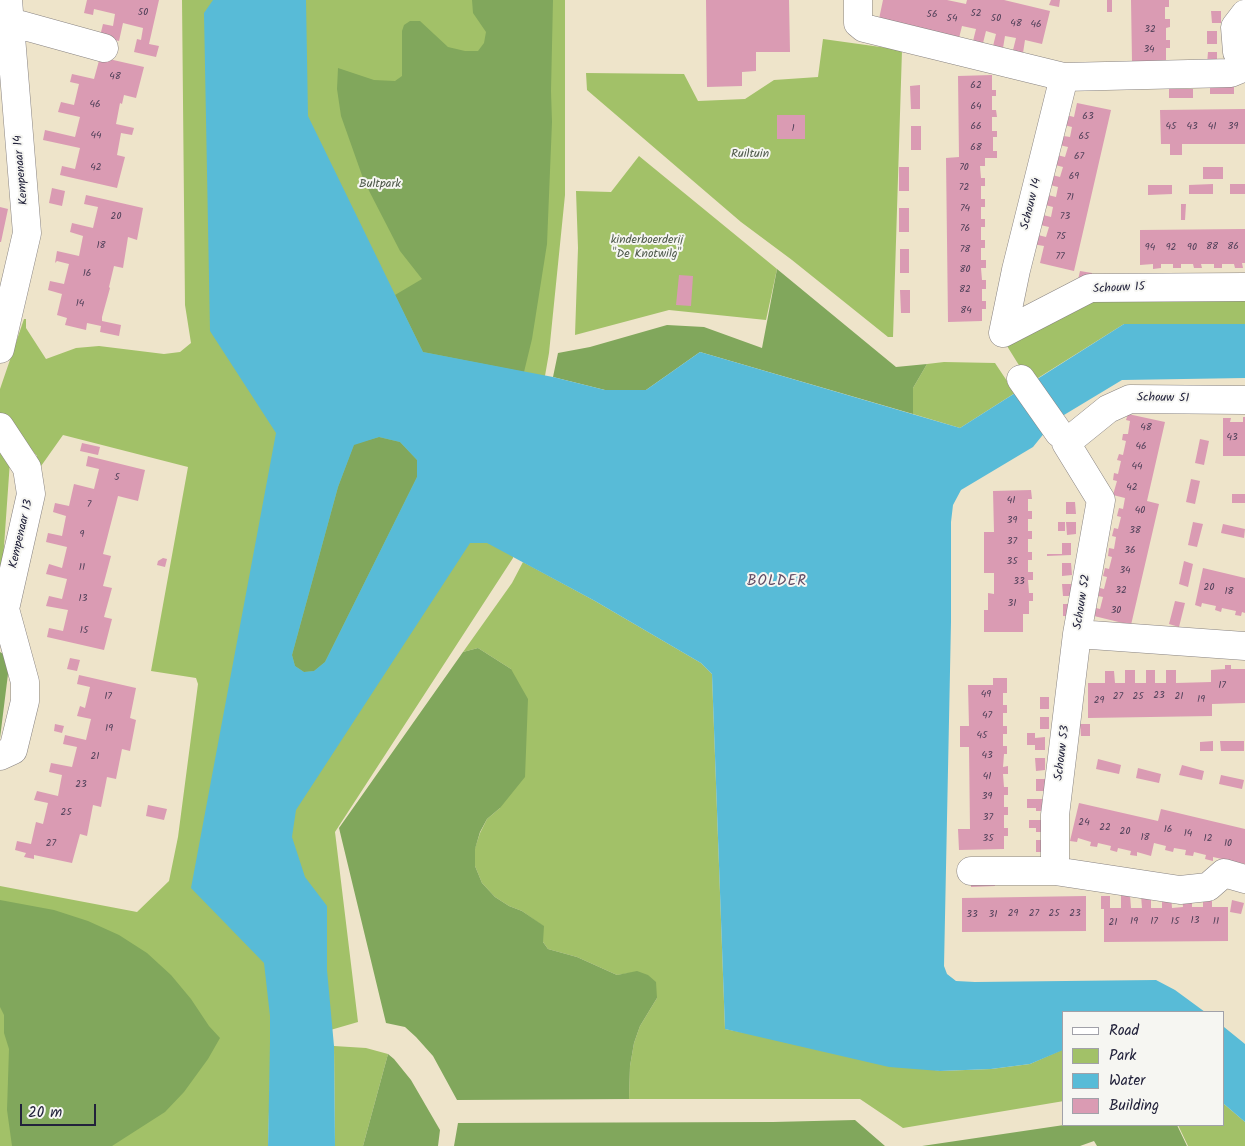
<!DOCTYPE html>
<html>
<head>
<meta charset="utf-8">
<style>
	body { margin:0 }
	#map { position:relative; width:1245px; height:1146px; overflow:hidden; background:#eee4ca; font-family:Kalam,sans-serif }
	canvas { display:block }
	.legend { position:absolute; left:1062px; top:1011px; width:162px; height:115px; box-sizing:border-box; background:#f6f6f2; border:1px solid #a1a1a9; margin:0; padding:6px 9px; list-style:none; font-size:15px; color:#22223b }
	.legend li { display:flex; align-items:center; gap:10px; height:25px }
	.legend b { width:25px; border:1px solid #a1a1a9 }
	.scale { position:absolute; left:20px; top:1104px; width:76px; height:22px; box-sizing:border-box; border:2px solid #22223b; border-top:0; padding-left:6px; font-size:15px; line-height:18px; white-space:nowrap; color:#22223b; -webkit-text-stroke:4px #f6f6f2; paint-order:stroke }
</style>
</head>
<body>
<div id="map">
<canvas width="1245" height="1146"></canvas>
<ul class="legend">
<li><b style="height:6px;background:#fff"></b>Road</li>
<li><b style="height:14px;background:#a2c168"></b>Park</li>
<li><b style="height:14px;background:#58bbd7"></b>Water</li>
<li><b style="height:14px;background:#da9bb3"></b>Building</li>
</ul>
<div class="scale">20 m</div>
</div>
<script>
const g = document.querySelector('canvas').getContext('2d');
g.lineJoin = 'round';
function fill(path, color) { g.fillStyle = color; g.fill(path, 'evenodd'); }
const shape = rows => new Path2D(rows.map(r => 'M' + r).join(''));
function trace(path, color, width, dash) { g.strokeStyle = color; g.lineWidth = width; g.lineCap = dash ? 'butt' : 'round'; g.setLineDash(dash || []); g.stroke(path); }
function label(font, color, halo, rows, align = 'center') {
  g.font = font + ' Kalam,sans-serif'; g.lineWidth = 4; g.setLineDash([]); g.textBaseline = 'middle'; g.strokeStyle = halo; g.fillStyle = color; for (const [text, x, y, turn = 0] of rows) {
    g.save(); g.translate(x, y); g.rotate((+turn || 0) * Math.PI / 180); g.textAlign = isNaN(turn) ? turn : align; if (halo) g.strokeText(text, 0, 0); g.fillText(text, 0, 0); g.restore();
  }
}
fill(shape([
	[182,0,565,0,565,195,549,353,513,558,335,832,358,1022,327,1031,271,1042,268,1146,0,1146,0,886,137,912,169,881,178,837,198,684,196,678,151,671,188,467,63,435,34,476,37,456,0,413,0,389,24,319,26,319,26,328,46,359,76,348,99,346,164,354,180,352,191,343,185,305],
	[823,39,902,50,893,337,888,337,792,260,741,222,587,90,586,73,684,74,698,101,745,99,774,80,818,77],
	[639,156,777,269,766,320,669,310,575,335,578,248,576,191,611,192],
	[1085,298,1245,300,1245,324,1124,324,1030,383,1007,346],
	[944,362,995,363,1015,393,960,428,913,414,913,388,927,364],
	[0,450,10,461,0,603],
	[523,562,595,601,701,663,712,674,725,1029,940,1071,991,1069,1030,1064,1064,1049,1064,1101,903,1128,860,1099,629,1099,630,1066,634,1043,640,1026,657,998,637,972,617,975,577,957,548,949,543,942,543,926,522,911,509,906,495,897,482,883,475,866,475,848,480,833,487,819,500,808,511,669,478,648,463,652,512,583],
	[334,1046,366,1048,388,1054,363,1146,335,1146],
	[1224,1104,1245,1122,1245,1146,1188,1146,1178,1125,1224,1125]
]), '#a2c168');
fill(shape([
	[472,0,553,0,551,91,552,122,547,244,532,339,524,372,423,352,395,295,422,279,400,251,364,181,341,116,337,89,338,68,374,80,395,81,402,76,402,31,404,25,410,21,420,21,448,47,465,51,478,51,484,43,486,32,473,13],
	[777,269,896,367,927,364,913,388,913,414,700,352,646,390,605,390,553,377,558,353,590,347,667,325,704,327,762,348],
	[379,437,400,442,417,460,417,477,325,662,314,671,304,672,295,666,292,655,338,487,354,444],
	[478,648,511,669,528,699,525,777,500,808,487,819,480,832,475,849,475,866,482,883,495,897,509,906,522,911,544,926,543,942,548,949,577,957,617,975,637,971,648,975,656,982,657,998,640,1026,634,1043,630,1066,629,1099,457,1100,433,1056,416,1037,405,1027,386,1023,339,828,463,652],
	[0,652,10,658,0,738],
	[0,900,54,910,88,921,119,935,147,953,171,975,191,999,209,1026,220,1038,208,1059,184,1092,165,1112,112,1146,12,1146,7,1110,9,1049,4,1033,4,1015,0,1007],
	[388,1054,394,1059,411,1080,440,1130,438,1146,363,1146],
	[855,1120,885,1146,454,1146,458,1123,773,1122],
	[1064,1125,1177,1125,1187,1146,1097,1146,1094,1141,1080,1146,922,1146]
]), '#81a75c');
fill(shape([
	[213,0,306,0,308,116,423,352,553,377,605,390,646,390,700,352,960,428,1124,324,1245,324,1245,378,1122,380,1054,421,1033,447,961,490,953,505,951,522,951,622,944,966,947,974,956,981,975,982,1156,980,1175,990,1205,1012,1064,1012,1063,1050,1030,1064,991,1069,940,1071,889,1067,725,1029,712,674,701,663,595,601,487,543,470,543,296,810,292,837,305,877,327,906,327,970,334,1046,335,1146,268,1146,270,1042,270,1016,264,963,191,888,276,433,210,331,204,13],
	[379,437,400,442,417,460,417,477,325,662,314,671,304,672,295,666,292,655,338,487,354,445],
	[1224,1027,1245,1044,1245,1122,1224,1104]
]), '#58bbd7');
fill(shape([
	[87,0,159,0,149,44,159,46,156,57,134,52,137,39,141,40,143,28,123,23,119,41,100,36,103,24,113,26,115,14,94,9,93,15,84,13],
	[706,0,789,0,790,52,756,52,756,71,742,72,742,86,707,87],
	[883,0,947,0,966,4,967,0,1004,0,1050,11,1042,44,1025,40,1023,53,1013,50,1016,38,1005,36,1003,48,993,46,996,34,986,31,983,43,973,41,976,29,962,26,959,38,879,19],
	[1051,0,1060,0,1059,7,1049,5],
	[1107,0,1112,0,1112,12,1107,12],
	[1131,0,1169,0,1169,7,1165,7,1165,19,1170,19,1170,27,1166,28,1166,40,1170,40,1170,48,1166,48,1166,61,1132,62],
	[1211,11,1221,11,1221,23,1212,23],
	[1207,31,1217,31,1217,44,1207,44],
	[1208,52,1217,52,1217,64,1207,64],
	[100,57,144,67,136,98,124,95,122,104,120,103,116,124,134,128,132,135,121,133,117,155,125,157,117,188,60,175,62,166,75,169,80,148,43,140,45,130,75,137,80,117,58,112,61,102,74,105,79,84,70,82,72,74,94,79],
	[992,75,992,90,996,90,996,96,992,96,992,110,996,110,997,117,992,117,992,131,997,131,997,137,993,137,993,151,997,151,997,158,985,158,985,166,980,166,981,178,985,178,985,186,981,186,981,199,985,199,985,207,981,207,981,219,985,219,985,227,981,227,981,240,985,240,985,248,981,248,981,260,986,260,986,268,981,268,982,280,986,280,986,289,982,289,982,301,986,301,986,309,982,309,982,321,948,322,946,158,959,157,958,76],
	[920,85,920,109,911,109,910,86],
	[1210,85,1234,85,1234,94,1210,94],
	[1169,89,1193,89,1193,98,1169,98],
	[1077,103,1111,110,1074,271,1040,263,1044,246,1032,244,1034,234,1046,237,1049,227,1036,224,1039,214,1051,217,1053,207,1041,204,1044,194,1056,197,1058,187,1046,184,1048,174,1060,177,1063,167,1051,164,1053,154,1065,157,1068,147,1055,144,1057,135,1070,137,1072,127,1060,124,1062,114,1074,117],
	[1245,109,1245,144,1182,144,1182,155,1170,155,1170,144,1161,144,1160,110],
	[777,115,805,115,805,139,777,139],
	[911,126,921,126,921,150,911,150],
	[899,167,909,167,909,191,899,191],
	[1203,167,1223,167,1223,179,1203,179],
	[1213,184,1213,194,1189,194,1189,185],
	[1230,184,1245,184,1245,194,1230,194],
	[1148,185,1172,185,1172,194,1148,195],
	[52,188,65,191,62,206,49,203],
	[86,195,143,208,137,240,128,237,123,268,114,266,109,287,110,288,102,317,102,321,121,325,119,336,100,332,101,326,87,323,86,330,65,325,67,318,57,315,62,294,48,290,50,281,64,284,69,264,57,261,55,263,57,251,79,256,83,236,70,232,72,223,93,228,98,207,84,204],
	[1181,204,1186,204,1185,220,1181,220],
	[0,207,8,209,1,242,0,242],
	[899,208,909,208,909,232,899,232],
	[1245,229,1245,263,1242,263,1243,268,1235,268,1234,264,1222,264,1222,268,1214,268,1214,264,1201,264,1202,268,1194,268,1193,264,1181,264,1181,268,1173,268,1173,264,1161,264,1161,268,1153,269,1153,264,1140,265,1140,230],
	[900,249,909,249,909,273,900,273],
	[1080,271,1092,273,1090,283,1078,280],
	[679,275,693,276,691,306,676,305],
	[900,290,910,290,910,313,901,313],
	[1128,414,1165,422,1147,501,1159,504,1131,625,1094,616,1096,608,1100,609,1103,597,1098,596,1100,588,1104,589,1107,577,1103,576,1105,568,1109,569,1112,557,1108,556,1109,548,1114,549,1116,537,1112,536,1114,528,1118,529,1121,517,1117,516,1119,508,1123,509,1125,498,1113,495,1117,481,1113,480,1114,473,1118,474,1121,461,1117,460,1119,454,1123,455,1126,441,1122,440,1123,434,1128,434,1130,421,1126,420],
	[1243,417,1245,417,1245,456,1223,456,1223,418,1231,418,1230,422,1243,422],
	[1200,439,1209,441,1204,465,1195,463],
	[82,443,100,447,98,455,80,451],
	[88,456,145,470,138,501,118,496,103,554,111,556,103,586,112,588,104,617,112,619,104,650,47,637,49,628,63,631,68,610,46,606,49,596,62,599,67,579,46,574,49,564,62,568,67,547,46,542,48,533,62,536,66,516,53,512,55,503,69,506,74,484,94,489,99,469,86,466],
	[1191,479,1200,481,1195,504,1186,502],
	[1031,490,1032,499,1028,499,1028,511,1032,511,1032,519,1028,519,1028,531,1032,531,1032,539,1028,539,1028,552,1032,552,1032,560,1028,560,1028,572,1033,572,1033,580,1028,580,1029,593,1033,593,1033,601,1029,601,1029,614,1023,614,1023,632,984,632,984,610,988,610,988,593,994,594,994,573,984,573,984,532,994,532,993,491],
	[1232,494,1245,494,1245,503,1232,503],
	[1066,502,1075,502,1076,514,1066,514],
	[1058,522,1065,522,1065,531,1058,531],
	[1066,522,1076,522,1076,534,1067,535],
	[1193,522,1203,524,1197,547,1188,545],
	[1223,524,1245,529,1244,538,1221,533],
	[1062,543,1071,543,1071,555,1047,556,1047,554,1062,554],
	[163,558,167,559,165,567,157,565,158,561],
	[1184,561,1193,564,1188,587,1179,584],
	[1062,563,1071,563,1072,575,1062,576],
	[1203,568,1245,578,1245,613,1242,612,1241,616,1235,615,1236,611,1222,608,1221,612,1215,610,1216,606,1202,603,1201,607,1195,605],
	[1062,584,1072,584,1072,596,1063,596],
	[1175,601,1185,603,1179,627,1169,624],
	[1063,604,1072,604,1072,616,1063,616],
	[70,658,80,660,77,671,67,669],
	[1225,665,1231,665,1231,669,1245,669,1245,703,1212,704,1212,716,1088,718,1088,683,1105,683,1105,671,1114,671,1115,683,1125,683,1125,670,1135,670,1135,683,1146,683,1146,670,1155,670,1155,683,1166,683,1166,670,1176,670,1176,683,1211,682,1211,670,1225,669],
	[79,675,136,688,130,718,136,720,130,751,122,749,116,779,107,777,101,807,93,805,87,836,80,834,72,863,34,855,34,859,24,857,26,853,15,850,17,841,31,844,36,822,43,824,48,803,34,800,37,791,58,796,62,775,49,772,51,763,72,767,77,747,63,744,65,735,86,740,91,719,77,716,80,706,85,708,90,687,77,684],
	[993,678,1007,678,1007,693,1003,693,1003,705,1007,705,1007,713,1003,713,1003,726,1007,726,1007,734,1003,734,1003,746,1007,746,1007,754,1004,754,1003,767,1008,766,1008,774,1003,774,1004,787,1008,787,1008,795,1004,795,1004,807,1008,807,1008,815,1004,815,1004,828,1008,828,1008,836,1004,836,1004,849,959,850,958,829,970,829,969,747,960,747,960,726,969,726,968,685,993,685],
	[1040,697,1049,697,1049,709,1040,709],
	[1040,717,1049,717,1049,729,1040,729],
	[55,724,64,726,62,733,54,731],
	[1080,724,1090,724,1090,736,1081,736],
	[1027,733,1035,733,1035,738,1045,737,1045,750,1035,750,1035,745,1027,745],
	[1213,741,1213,751,1200,751,1200,742],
	[1220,741,1244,741,1244,751,1221,751],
	[1035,758,1045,758,1045,770,1036,771],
	[1098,759,1121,765,1119,774,1096,769],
	[1182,765,1204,771,1202,780,1179,775],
	[1138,768,1161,774,1159,783,1136,778],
	[1221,775,1244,780,1242,789,1219,784],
	[1036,779,1045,779,1045,791,1036,791],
	[1027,799,1045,799,1045,811,1036,811,1036,808,1027,808],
	[1079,803,1158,821,1161,809,1245,829,1245,864,1213,857,1213,861,1205,859,1206,855,1194,852,1193,856,1185,855,1186,850,1174,848,1173,852,1165,850,1166,846,1154,843,1151,856,1137,852,1137,856,1130,855,1131,851,1118,848,1117,852,1110,850,1111,846,1098,843,1097,847,1090,846,1091,842,1078,838,1077,842,1070,841],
	[148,805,167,809,164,820,146,816],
	[1029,820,1046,820,1046,832,1036,832,1036,828,1029,828],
	[1036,840,1046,840,1046,852,1036,852],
	[971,877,994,877,995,886,971,887],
	[1121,895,1130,895,1131,908,1142,908,1141,895,1151,895,1151,908,1162,908,1162,895,1171,895,1172,908,1183,907,1182,895,1192,895,1192,907,1203,907,1203,895,1212,895,1212,907,1228,907,1228,941,1104,942,1104,909,1101,909,1101,896,1110,896,1110,908,1121,908],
	[1086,896,1086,931,962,932,962,898],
	[1232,900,1244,903,1241,914,1230,912]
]), '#da9bb3');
const street = shape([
	[858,0,858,23,864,28,1064,77,1231,73,1245,67],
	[1245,14,1235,27,1237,52,1245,57],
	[10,22,104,48],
	[1003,333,1016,270,1064,77],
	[1003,333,1090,288,1245,287],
	[0,349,27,233,8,0],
	[1021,379,1059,433],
	[1245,400,1130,399,1108,409,1066,443,1101,500,1077,634,1245,646],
	[0,427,27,468,31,494,5,609,25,682,25,701,13,750,0,756],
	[971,871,1055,871,1180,890,1208,887,1224,873,1245,879],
	[1055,871,1055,815,1077,634]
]);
trace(street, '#888382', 29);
trace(street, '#fff', 28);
label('10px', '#504059', null, [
	["50",143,13],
	["52",976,14],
	["56",932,15],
	["54",952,19],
	["50",996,19],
	["48",1016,24],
	["46",1036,25],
	["32",1150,30],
	["34",1149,50],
	["48",115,77],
	["62",976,86],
	["46",95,105],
	["64",976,107],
	["63",1088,117],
	["66",976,127],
	["45",1171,127],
	["43",1192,127],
	["41",1212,127],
	["39",1233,127],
	["1",793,129],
	["44",96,136],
	["65",1084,137],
	["68",976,148],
	["67",1079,157],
	["42",96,168],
	["70",964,168],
	["69",1074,177],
	["72",964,188],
	["71",1070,198],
	["74",965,209],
	["20",116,217],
	["73",1065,217],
	["76",965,229],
	["75",1061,237],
	["18",101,246],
	["88",1212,247],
	["86",1233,247],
	["94",1150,248],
	["92",1171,248],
	["90",1192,248],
	["78",965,250],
	["77",1060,257],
	["80",965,270],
	["16",87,274],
	["82",965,290],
	["14",80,304],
	["84",966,311],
	["48",1146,428],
	["43",1232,438],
	["46",1141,447],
	["44",1137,467],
	["5",117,478],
	["42",1132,488],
	["41",1011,501],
	["7",89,505],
	["40",1140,511],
	["39",1012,521],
	["38",1135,531],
	["9",82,535],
	["37",1012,542],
	["36",1130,551],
	["35",1012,562],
	["11",82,568],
	["34",1125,571],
	["33",1019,582],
	["20",1209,588],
	["32",1121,591],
	["18",1229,592],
	["13",83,599],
	["31",1012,604],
	["30",1116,611],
	["15",84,631],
	["17",1222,686],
	["49",986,695],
	["23",1159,696],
	["17",108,697],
	["27",1118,697],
	["25",1138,697],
	["21",1179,697],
	["19",1201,700],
	["29",1099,701],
	["47",987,716],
	["19",109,729],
	["45",982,736],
	["43",987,756],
	["21",95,757],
	["41",987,777],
	["23",81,785],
	["39",987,797],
	["25",66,813],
	["37",988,818],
	["24",1084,823],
	["22",1105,828],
	["16",1168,830],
	["20",1125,832],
	["14",1188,834],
	["18",1145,838],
	["35",988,839],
	["12",1208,839],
	["27",51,844],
	["10",1228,844],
	["29",1013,914],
	["27",1034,914],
	["25",1054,914],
	["23",1075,914],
	["33",972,915],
	["31",993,915],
	["13",1195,921],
	["19",1134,922],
	["17",1154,922],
	["15",1175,922],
	["11",1216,922],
	["21",1113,923]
]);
label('12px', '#4f5a4b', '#f6f6f2', [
	["Ruiltuin",750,155],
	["Bultpark",380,185],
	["kinderboerderij",647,241],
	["\"De Knotwilg\"",647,255]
]);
label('12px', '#22223b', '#f6f6f2', [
	["Kempenaar 14",22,170,-95],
	["Schouw 14",1032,204,-76],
	["Schouw 15",1119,289,-3],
	["Schouw 51",1163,399,1],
	["Kempenaar 13",22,534,-77],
	["Schouw 52",1083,602,-81],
	["Schouw 53",1063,753,-83]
]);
g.letterSpacing = '1px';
label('15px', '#624c65', '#f6f6f2', [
	["BOLDER",777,582]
]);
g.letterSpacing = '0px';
</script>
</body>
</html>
